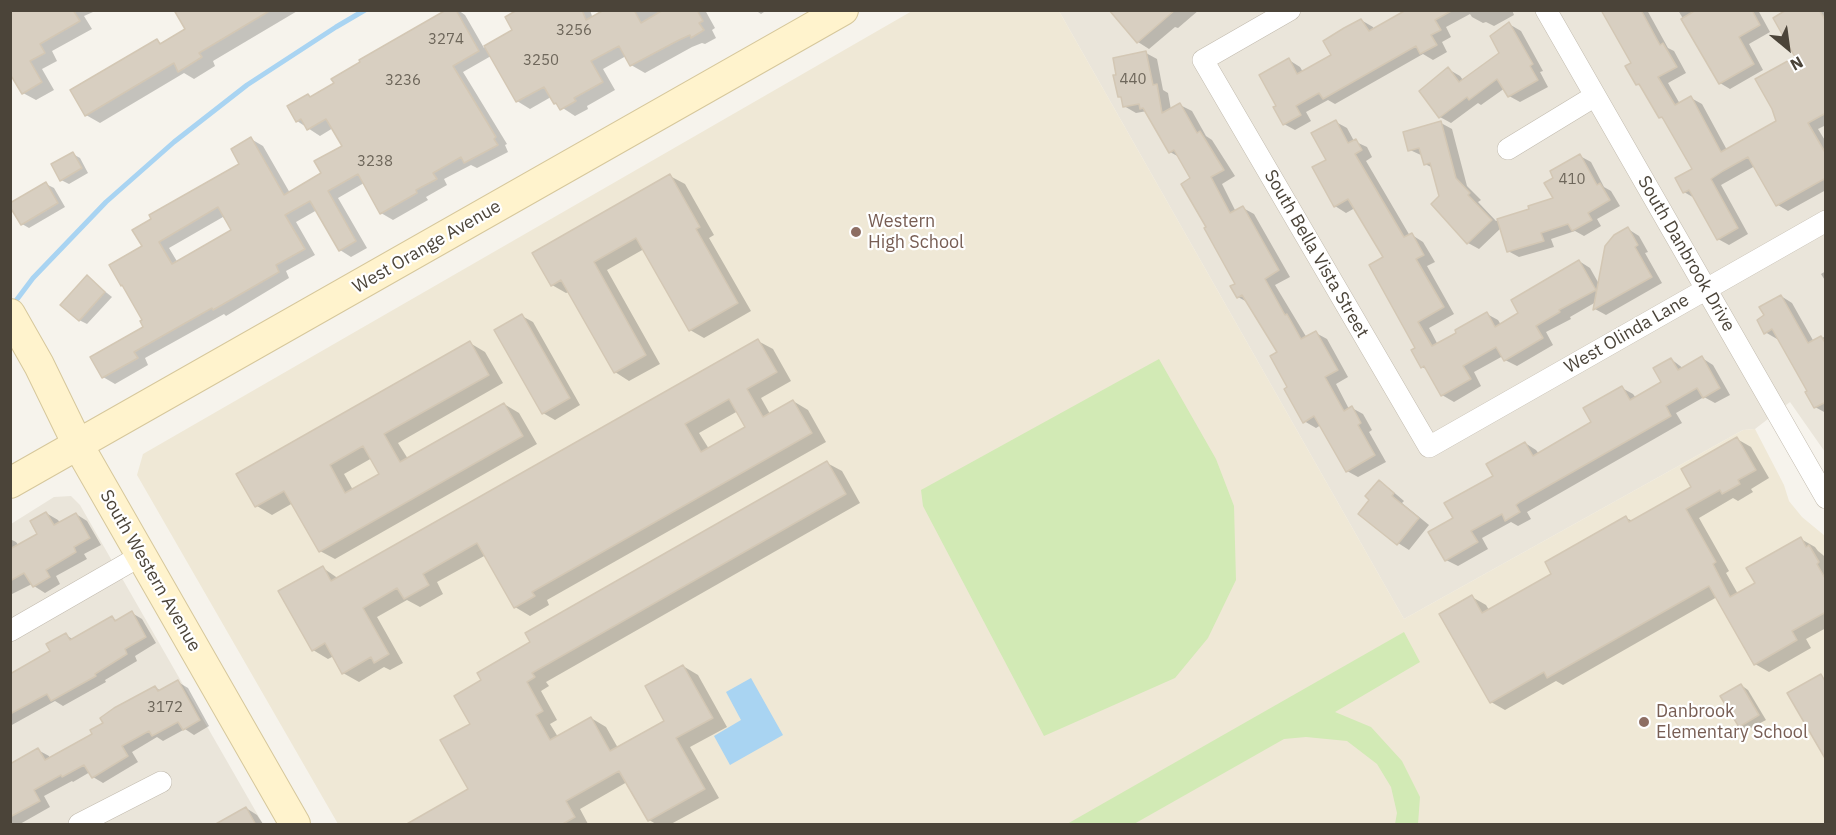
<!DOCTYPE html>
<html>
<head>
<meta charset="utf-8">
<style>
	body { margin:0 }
	#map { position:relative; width:1836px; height:835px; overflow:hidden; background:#f6f3ec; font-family:"IBM Plex Sans",sans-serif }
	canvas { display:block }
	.frame { position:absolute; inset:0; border:12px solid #4b4439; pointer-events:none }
	.north { position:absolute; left:1758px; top:18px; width:60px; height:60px; -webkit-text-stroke:4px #fff; paint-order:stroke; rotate:151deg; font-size:16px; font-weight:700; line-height:24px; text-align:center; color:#4b4439 }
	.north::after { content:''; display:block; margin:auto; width:21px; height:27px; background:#4b4439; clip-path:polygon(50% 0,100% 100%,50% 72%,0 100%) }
</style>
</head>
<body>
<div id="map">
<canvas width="1836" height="835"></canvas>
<div class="frame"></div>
<div class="north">N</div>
</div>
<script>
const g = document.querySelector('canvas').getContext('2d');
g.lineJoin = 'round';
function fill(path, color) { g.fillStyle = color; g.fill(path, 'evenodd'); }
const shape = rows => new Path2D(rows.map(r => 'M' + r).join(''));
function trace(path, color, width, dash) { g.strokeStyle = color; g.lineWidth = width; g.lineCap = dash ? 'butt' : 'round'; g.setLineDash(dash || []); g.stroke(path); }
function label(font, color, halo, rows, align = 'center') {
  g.font = font + ' "IBM Plex Sans",sans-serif'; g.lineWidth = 4.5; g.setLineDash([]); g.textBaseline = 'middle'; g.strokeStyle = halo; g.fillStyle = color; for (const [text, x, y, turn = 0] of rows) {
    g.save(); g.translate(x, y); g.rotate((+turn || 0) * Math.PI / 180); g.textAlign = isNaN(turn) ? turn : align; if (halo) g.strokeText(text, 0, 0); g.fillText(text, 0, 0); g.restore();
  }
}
fill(shape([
	[1059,11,1825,11,1825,452,1790,402,1755,429,1743,430,1404,619],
	[71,496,80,505,263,824,11,824,11,524,54,497]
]), '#eae5da');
fill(shape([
	[912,11,1059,11,1404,619,1743,430,1755,429,1784,485,1789,501,1802,517,1825,536,1825,824,338,824,137,475,143,454]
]), '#efe8d6');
fill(shape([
	[1159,359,1216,459,1234,506,1236,580,1208,638,1175,678,1044,736,923,506,921,490],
	[1404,632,1420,662,1335,712,1371,727,1402,761,1420,797,1418,824,1395,824,1397,813,1391,787,1377,764,1347,741,1306,737,1284,739,1134,824,1067,824]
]), '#d2eab5');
fill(shape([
	[751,678,783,735,730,765,714,736,741,720,726,692]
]), '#a9d4f2');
fill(shape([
	[10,10,93,12,84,16,92,29,52,51,57,61,42,69,54,90,36,100,23,93,18,83,10,77],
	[178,10,299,10,213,61,215,66,194,79,184,73,100,123,86,115,157,41,163,44,187,30],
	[449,10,458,10,465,15,484,48,514,30,520,10,590,10,592,16,594,17,607,10,705,10,715,28,712,30,716,38,705,44,702,43,692,47,645,73,631,65,626,56,603,69,615,90,587,106,588,109,575,116,555,103,551,97,530,109,517,101,491,56,463,72,507,144,505,145,508,152,477,168,471,165,444,179,447,185,426,197,428,200,393,220,381,213,364,183,338,198,367,248,351,257,340,250,317,210,296,222,315,255,286,271,289,278,226,316,224,314,145,358,148,365,115,384,103,377,145,328,144,321,125,287,122,285,144,247,241,165,251,139,263,146,290,193,323,174,344,147,333,128,320,136,297,121,308,96,311,98],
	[223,217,233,231,178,263,169,248],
	[755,10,767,10,761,14],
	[1114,10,1199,10,1178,28,1175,27,1149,49,1138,42,1112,12],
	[1409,10,1512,10,1514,15,1494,26,1486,22,1483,23,1472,17,1470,14,1446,27,1451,37,1442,42,1447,52,1433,60,1423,54,1335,104,1328,100,1306,112,1311,121,1295,130,1284,124,1278,106,1289,60,1300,67,1303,72,1333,56,1361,20,1373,27,1374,30],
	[1602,10,1647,10,1668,48,1674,51,1686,73,1668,83,1680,104,1691,98,1702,104,1727,150,1777,121,1797,57,1790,10,1826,10,1826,125,1818,129,1826,142,1826,190,1788,211,1778,205,1755,166,1721,185,1748,234,1729,245,1718,239,1696,199,1684,192,1694,169,1666,121,1660,117,1643,88,1637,84,1633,64],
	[1678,10,1758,10,1770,32,1749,44,1763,70,1730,89,1720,83],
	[1509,24,1521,31,1543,71,1540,72,1548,87,1520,102,1509,96,1505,88,1481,105,1478,103,1451,123,1440,117,1448,69,1460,76,1463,80,1501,54],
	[1146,53,1157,59,1163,90,1168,93,1171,110,1180,105,1192,111,1206,136,1212,140,1235,176,1222,184,1236,212,1243,208,1254,214,1290,277,1275,285,1307,338,1316,333,1327,339,1348,377,1336,384,1349,409,1352,408,1363,414,1372,430,1369,432,1386,462,1358,477,1347,471,1321,425,1316,428,1304,421,1289,388,1279,353,1249,303,1238,297,1237,284,1208,227,1192,178,1181,158,1170,152,1147,111,1136,113,1124,106,1122,98,1119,96],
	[1336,122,1347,128,1354,141,1367,147,1372,157,1366,161,1410,236,1412,235,1423,242,1435,262,1427,266,1454,314,1429,328,1438,345,1487,314,1498,320,1501,325,1520,314,1579,261,1590,268,1599,284,1628,229,1639,236,1648,252,1645,253,1662,283,1606,315,1595,309,1596,302,1570,317,1571,319,1546,332,1553,345,1517,366,1505,360,1503,356,1474,372,1481,386,1454,402,1442,395,1428,370,1422,367,1417,348,1385,257,1355,208,1346,213,1335,206,1328,160],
	[1441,123,1452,129,1467,186,1481,200,1478,202,1496,221,1531,210,1555,199,1555,178,1580,156,1591,162,1604,187,1611,191,1620,206,1597,219,1601,226,1584,236,1575,231,1551,239,1554,247,1519,257,1508,251,1501,228,1479,249,1468,243,1441,196,1433,168,1425,164,1423,156,1410,150],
	[73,154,80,158,88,173,69,184,61,180],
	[670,176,685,184,714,235,709,238,751,311,704,338,690,330,644,249,607,270,660,364,629,381,615,372,569,292,566,293,552,285],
	[46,184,54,188,65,207,29,228,22,224],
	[1826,271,1826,282,1821,274],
	[87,277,112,297,87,324,79,320],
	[1781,296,1792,303,1814,342,1826,336,1826,413,1815,407,1809,391,1779,338,1777,339,1765,332,1766,316],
	[522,316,533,322,580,405,555,420,543,413],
	[758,341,773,349,791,381,761,398,770,414,793,401,808,410,826,442,547,600,549,605,530,616,515,607,486,555,437,582,443,594,420,607,407,600,377,617,403,663,390,670,384,667,359,682,343,673,334,656,328,659,313,650,323,568,339,579],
	[738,411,747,427,709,449,699,433],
	[470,343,485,352,503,383,398,443,408,459,504,404,519,413,537,444,335,559,320,551,293,503,272,515,257,506,239,474],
	[372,458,381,474,353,490,344,474],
	[1702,358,1713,365,1730,395,1715,403,1704,397,1676,413,1682,423,1527,512,1531,519,1518,526,1511,522,1482,538,1488,549,1458,566,1446,560,1455,518,1495,477,1525,443,1536,450,1539,454,1593,423,1622,388,1633,394,1636,398,1663,383,1671,359,1684,369],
	[1737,439,1751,447,1769,478,1751,489,1753,492,1738,501,1733,498,1699,518,1729,571,1726,573,1738,594,1757,583,1801,539,1815,547,1818,551,1823,555,1826,558,1826,628,1806,639,1811,648,1769,672,1755,664,1717,597,1563,685,1556,681,1505,710,1491,702,1472,597,1486,605,1489,610,1553,574,1626,518,1633,521,1693,487],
	[827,463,842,471,860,503,546,682,549,686,541,691,557,720,550,724,558,737,591,718,606,727,618,748,666,721,683,666,698,675,727,727,690,747,719,798,671,824,656,824,649,820,627,782,580,809,588,824,419,824,470,790,472,724,456,696],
	[1379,482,1390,489,1404,501,1402,503,1429,525,1409,550,1398,543,1371,499],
	[46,513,58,520,60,523,76,514,87,521,101,545,84,554,87,559,56,576,60,584,45,593,34,586,32,584,10,595,10,539,16,542,19,546,39,534],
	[132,613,142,619,156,643,135,656,137,661,105,680,106,682,63,706,55,701,10,726,10,675,52,652,66,635,74,640,112,618,118,621],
	[178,682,188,688,209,726,194,735,185,729,163,741,157,737,132,752,138,762,103,783,93,777,90,772,73,782,72,781,44,796,50,807,20,824,10,824,10,765,38,750,49,756,50,759,94,734,155,687,161,691],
	[1741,685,1748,690,1766,720,1747,730,1740,726],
	[246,808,257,815,263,824,217,824]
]), '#0003');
trace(shape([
	[12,306,33,278,106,202,174,142,247,85,336,27,365,10]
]), '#a9d4f2', 5);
const building = shape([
	[10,10,73,10,80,21,40,44,45,53,30,61,42,82,22,94,10,74,10,10],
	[174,10,271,10,199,53,202,57,178,72,174,63,85,116,70,90,157,39,160,44,185,29,174,10],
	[446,10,456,10,479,51,453,66,496,137,494,139,498,145,464,163,461,157,433,173,437,179,416,190,417,193,380,214,358,174,328,191,356,241,339,251,310,201,285,215,305,249,276,265,279,272,213,310,212,308,134,352,138,358,102,378,90,357,143,327,140,321,142,320,122,285,121,286,109,265,142,246,132,230,151,219,149,215,239,164,231,149,251,137,284,195,321,173,314,161,342,146,326,119,307,130,301,119,296,122,287,106,308,94,310,97,334,83,331,79,360,62,359,60,446,10],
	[218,207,231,230,172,264,159,242,218,207],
	[517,10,582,10,586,20,604,10,634,10,641,23,663,10,697,10,703,21,699,23,704,30,691,38,690,35,679,40,630,66,619,46,591,61,603,82,574,98,576,101,560,110,556,103,554,104,544,87,516,102,484,46,512,30,505,17,517,10],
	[1109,10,1175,10,1137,43,1109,10],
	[1406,10,1453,10,1435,20,1441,30,1431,35,1437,45,1420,54,1416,46,1323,99,1319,93,1296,106,1301,115,1283,125,1273,107,1276,106,1259,75,1289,58,1297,74,1331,55,1323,41,1344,28,1361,19,1369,31,1406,10],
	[1601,10,1641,10,1660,45,1663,43,1677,67,1658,77,1675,105,1691,96,1721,152,1776,121,1772,109,1755,79,1795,57,1773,18,1786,10,1819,10,1826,21,1826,113,1808,123,1826,154,1826,178,1776,206,1748,157,1723,171,1711,179,1738,228,1717,240,1689,190,1683,193,1675,178,1692,169,1662,117,1659,118,1639,84,1636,85,1625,66,1631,63,1601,10],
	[1696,10,1752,10,1760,25,1739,37,1754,64,1719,84,1681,19,1696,10],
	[1509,22,1533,64,1530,66,1538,80,1508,97,1497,79,1469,100,1467,97,1439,118,1419,91,1448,67,1459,82,1499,53,1490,36,1509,22],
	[1146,51,1153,85,1157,84,1162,113,1180,103,1197,133,1200,131,1224,170,1211,177,1230,213,1243,206,1279,270,1265,279,1285,315,1287,314,1301,339,1316,331,1338,370,1325,377,1344,411,1352,406,1361,423,1358,425,1375,455,1346,472,1314,416,1303,423,1284,389,1287,387,1270,356,1277,352,1242,295,1237,298,1230,286,1235,284,1204,228,1206,227,1181,184,1190,178,1174,150,1169,153,1143,108,1140,109,1139,104,1123,107,1121,97,1118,97,1113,75,1116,75,1113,58,1146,51],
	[1336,120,1348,143,1356,139,1362,150,1355,154,1404,237,1412,233,1424,255,1416,259,1444,307,1418,322,1432,346,1456,333,1455,330,1487,312,1495,327,1518,313,1511,300,1579,260,1596,290,1559,310,1560,312,1536,326,1543,338,1504,361,1496,347,1463,366,1471,379,1441,396,1424,366,1421,368,1411,350,1415,348,1369,265,1383,257,1348,199,1334,207,1312,167,1326,160,1311,133,1336,120],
	[1441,121,1456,178,1470,193,1468,195,1492,220,1467,244,1431,204,1439,196,1430,163,1424,165,1419,148,1408,151,1403,132,1441,121],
	[73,152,82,168,60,181,51,164,73,152],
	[1580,154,1597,185,1600,183,1610,200,1588,213,1592,220,1572,231,1568,224,1541,233,1544,241,1507,252,1497,219,1529,209,1528,206,1553,198,1544,183,1553,178,1550,171,1580,154],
	[670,174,700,227,696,229,738,303,689,331,636,238,594,262,646,355,614,373,561,280,551,286,532,253,670,174],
	[46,182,58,203,21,225,10,207,10,203,46,182],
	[1628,227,1638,245,1635,247,1652,277,1593,310,1605,246,1614,235,1628,227],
	[87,275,105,292,79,321,60,305,87,275],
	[1781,295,1808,343,1821,336,1826,344,1826,402,1814,408,1805,392,1807,391,1772,329,1764,334,1757,320,1764,315,1759,307,1781,295],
	[522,314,570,398,542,414,494,330,522,314],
	[758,339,777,372,747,389,763,417,793,400,812,433,532,592,535,596,514,608,477,543,423,574,429,585,404,599,397,588,363,608,389,654,374,663,371,657,342,674,325,643,312,651,278,591,323,566,331,581,758,339],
	[729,399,745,427,701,452,685,424,729,399],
	[470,341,489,375,384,434,400,462,504,403,523,436,319,552,284,491,255,507,236,474,470,341],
	[363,446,379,474,345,493,330,465,363,446],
	[1702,356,1720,388,1703,398,1697,388,1666,406,1671,416,1520,502,1516,505,1520,512,1505,521,1502,514,1471,531,1478,542,1445,561,1428,532,1453,518,1444,503,1493,476,1486,464,1525,442,1533,456,1591,422,1583,408,1622,386,1630,400,1661,382,1653,368,1671,358,1678,370,1702,356],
	[1737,437,1756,470,1738,480,1740,484,1722,494,1720,490,1686,509,1716,562,1713,564,1730,597,1755,583,1746,568,1801,537,1806,547,1809,545,1819,562,1817,564,1826,580,1826,612,1792,631,1797,640,1754,665,1709,586,1547,678,1544,672,1490,703,1439,614,1472,595,1482,613,1551,574,1545,562,1626,516,1629,522,1691,487,1681,469,1737,437],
	[827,461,846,494,532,673,535,677,527,682,543,711,536,715,550,740,591,717,610,751,664,721,645,686,683,665,713,718,676,738,705,789,648,821,619,771,566,801,575,817,561,825,405,825,468,789,440,740,470,724,454,696,481,680,477,673,530,642,525,633,827,461],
	[1379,480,1394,493,1392,496,1419,518,1397,545,1358,514,1369,500,1365,496,1379,480],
	[46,512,54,525,76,513,90,538,74,547,76,552,46,570,50,577,33,587,24,573,10,581,10,549,37,534,30,521,46,512],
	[132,611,146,637,125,649,127,654,95,674,96,676,51,701,47,694,10,714,10,674,50,651,46,644,66,633,70,640,112,616,115,621,132,611],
	[1821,674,1826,683,1826,760,1787,693,1821,674],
	[178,680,200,720,183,730,178,722,152,736,149,731,122,746,128,756,92,778,84,765,62,777,61,775,34,790,40,801,10,817,10,764,38,748,45,760,92,734,90,730,103,723,100,718,114,708,155,686,158,691,178,680],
	[1741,684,1759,715,1739,727,1720,696,1741,684],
	[246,807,256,825,214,825,246,807]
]);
fill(building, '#d8cfc1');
trace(building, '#d3c7b4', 1.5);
const street = shape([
	[1290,10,1203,60,1429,447,1826,221],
	[1546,10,1826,498],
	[1508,149,1595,96],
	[10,631,142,555],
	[79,824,161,782]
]);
const secondary = shape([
	[10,314,39,365,78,445,295,824],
	[10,483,843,10]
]);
trace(street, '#c2bbae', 22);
trace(secondary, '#d6c79b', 32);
trace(street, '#fff', 21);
trace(secondary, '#fff3cd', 30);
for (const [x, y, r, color] of [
	[856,232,6,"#8d6e63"],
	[1644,722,6,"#8d6e63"]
]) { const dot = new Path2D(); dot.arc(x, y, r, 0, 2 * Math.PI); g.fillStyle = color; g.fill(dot); trace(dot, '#fff', 2); }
label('15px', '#6e675b', null, [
	["3256",574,31],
	["3274",446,40],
	["3250",541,61],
	["440",1133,80],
	["3236",403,81],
	["3238",375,162],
	["410",1572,180],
	["3172",165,708]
]);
label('18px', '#785e54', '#fff', [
	["Western",868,222],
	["High School",868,243],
	["Danbrook",1656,712],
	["Elementary School",1656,733]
], 'left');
label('18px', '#4b4439', '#fff', [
	["West Orange Avenue",427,247,-30],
	["South Bella Vista Street",1316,254,60],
	["South Danbrook Drive",1686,254,60],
	["West Olinda Lane",1627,334,-30],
	["South Western Avenue",150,571,60]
]);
</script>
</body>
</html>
